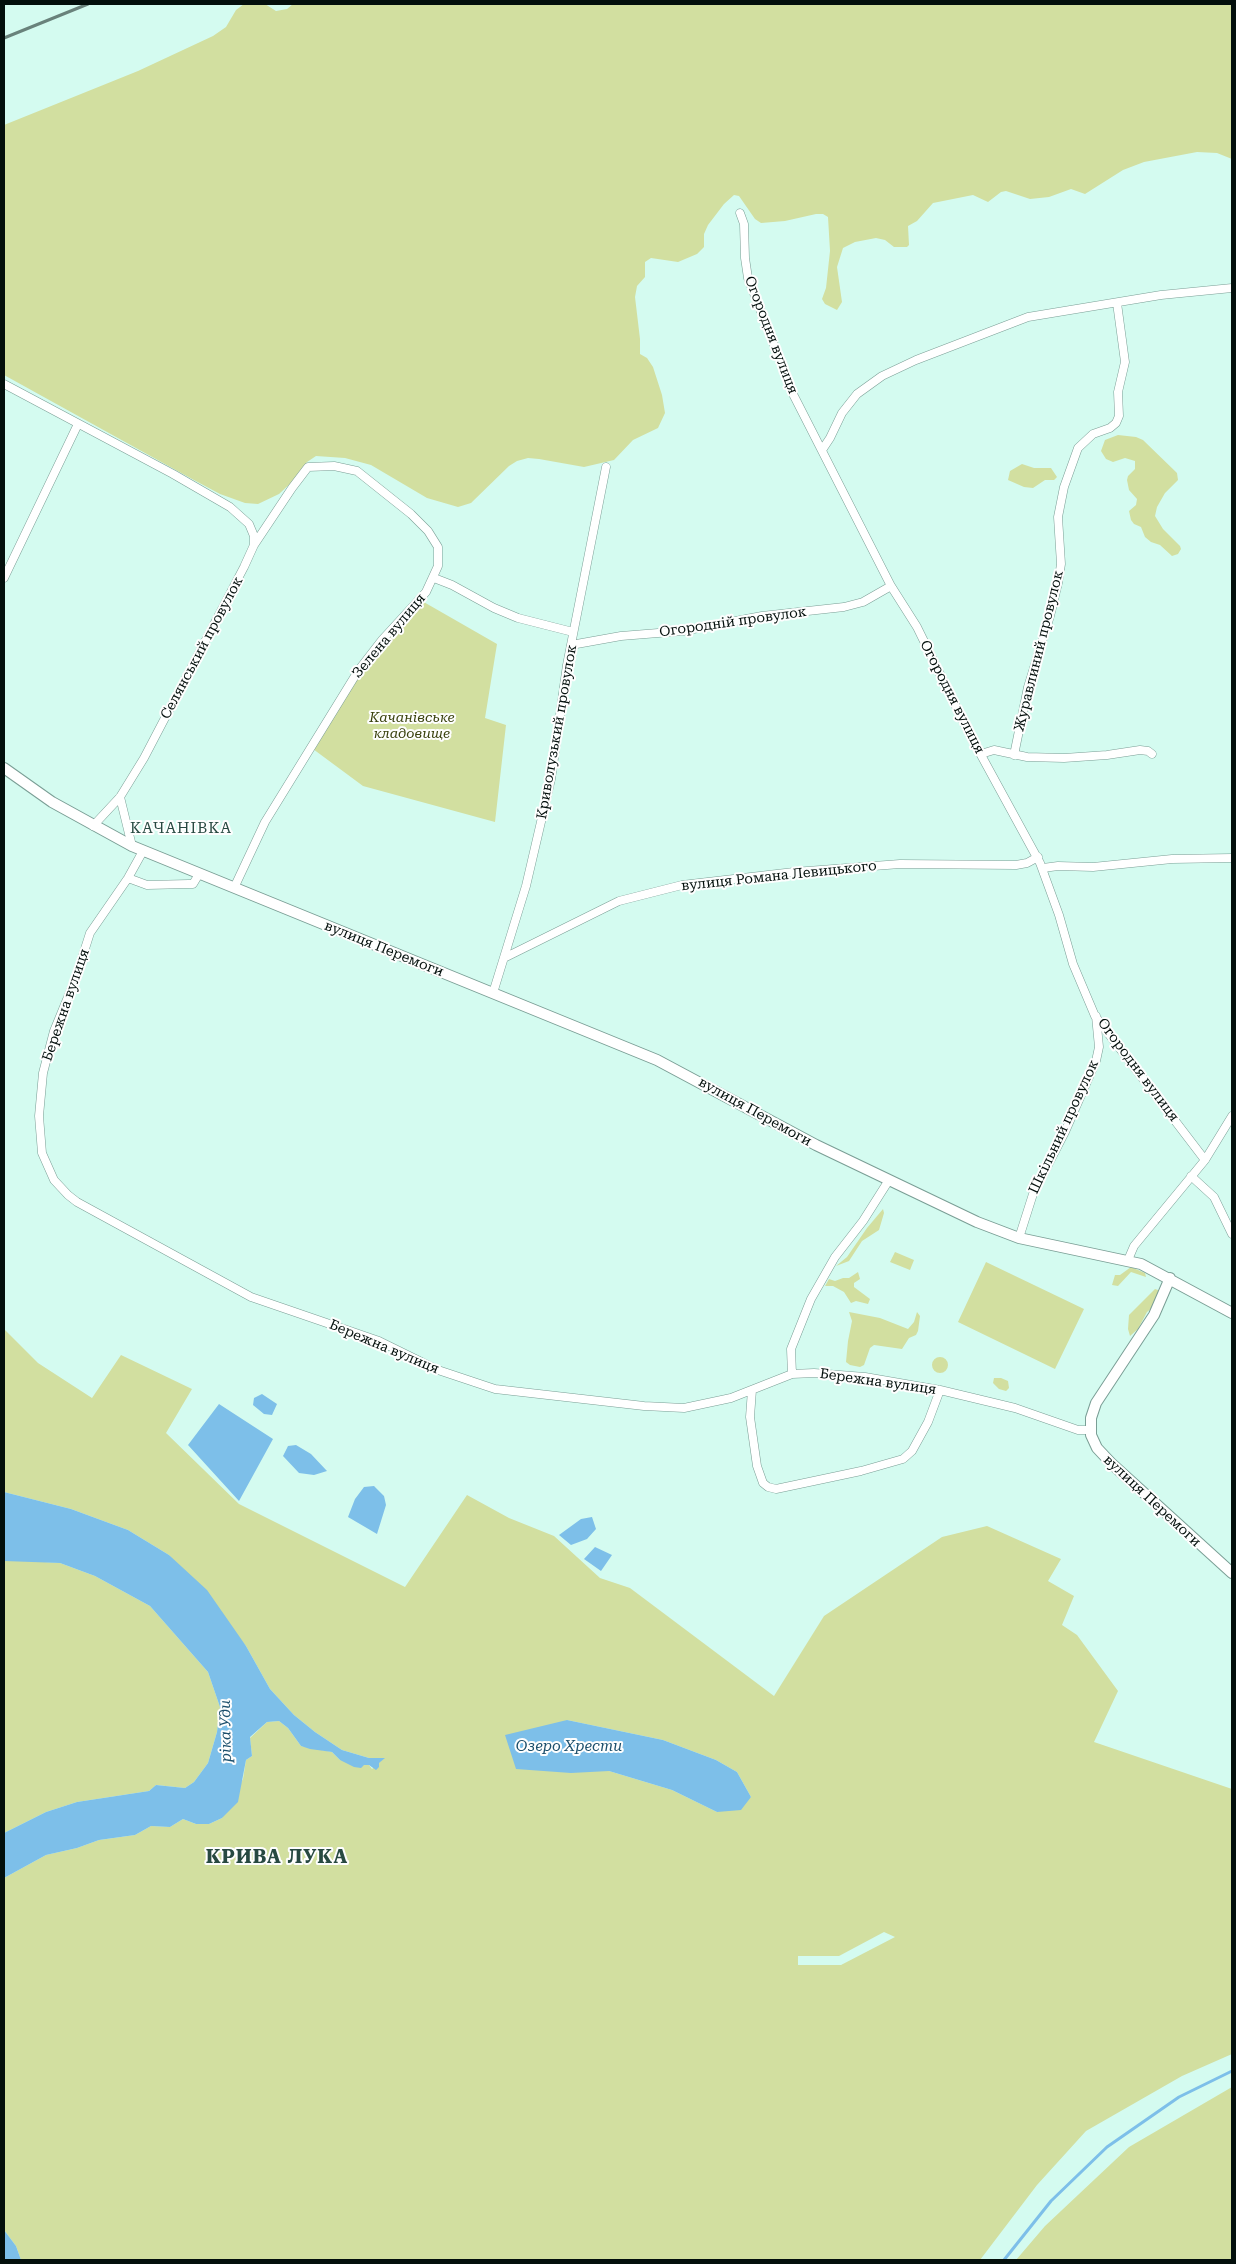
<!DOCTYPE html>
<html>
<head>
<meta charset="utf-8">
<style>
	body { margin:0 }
	#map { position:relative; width:1236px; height:2264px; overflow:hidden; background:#d4fbf0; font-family:"Roboto Serif",serif }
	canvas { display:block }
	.frame { position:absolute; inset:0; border:5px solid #030f0c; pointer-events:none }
</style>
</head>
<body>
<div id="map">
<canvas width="1236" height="2264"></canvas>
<div class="frame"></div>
</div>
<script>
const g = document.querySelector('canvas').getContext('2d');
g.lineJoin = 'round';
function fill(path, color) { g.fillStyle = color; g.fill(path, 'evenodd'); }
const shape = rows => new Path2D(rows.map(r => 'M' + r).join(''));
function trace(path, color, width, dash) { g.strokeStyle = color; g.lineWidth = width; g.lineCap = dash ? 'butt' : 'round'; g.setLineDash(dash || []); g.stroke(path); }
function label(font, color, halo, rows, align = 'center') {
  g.font = font + ' "Roboto Serif",serif'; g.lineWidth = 4; g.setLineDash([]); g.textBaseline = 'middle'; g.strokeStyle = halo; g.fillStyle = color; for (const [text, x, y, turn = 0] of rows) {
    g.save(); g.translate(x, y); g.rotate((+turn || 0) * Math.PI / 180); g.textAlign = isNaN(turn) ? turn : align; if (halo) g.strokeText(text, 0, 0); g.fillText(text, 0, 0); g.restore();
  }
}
fill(shape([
	[244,4,265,4,276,11,287,9,293,4,1232,4,1232,159,1217,153,1197,152,1144,162,1123,170,1085,194,1071,189,1049,197,1030,199,1006,191,1001,192,988,202,973,195,933,203,917,221,908,226,909,245,907,247,894,247,885,240,876,238,855,242,843,248,837,267,842,302,837,310,825,304,822,299,826,288,830,251,828,217,823,214,816,214,785,221,761,223,755,219,739,196,734,195,724,204,708,225,704,234,704,247,697,254,678,262,651,258,645,262,645,277,637,286,635,297,640,339,640,354,647,358,653,367,662,395,665,413,658,428,633,440,614,460,584,467,539,459,528,458,517,461,509,466,471,503,458,507,427,498,371,465,345,458,316,456,307,462,293,481,279,494,258,504,245,503,220,494,192,479,4,375,4,125,138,71,213,36,226,27,236,10],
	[1118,435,1136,437,1143,440,1177,473,1178,480,1165,493,1157,507,1155,516,1163,529,1180,546,1181,549,1178,554,1172,556,1160,545,1151,542,1145,537,1141,527,1134,524,1131,520,1129,511,1136,505,1137,499,1129,490,1127,480,1128,476,1135,469,1135,461,1125,458,1113,462,1106,459,1101,451,1105,440],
	[1022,464,1034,468,1051,468,1057,477,1054,480,1045,480,1033,488,1024,487,1008,480,1010,471],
	[422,601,497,644,485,718,506,725,495,822,363,786,313,749,364,667],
	[883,1209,884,1213,879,1230,862,1241,849,1261,836,1266,847,1257,867,1228],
	[895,1252,914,1260,910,1270,890,1262],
	[986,1262,1084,1309,1055,1369,958,1322],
	[1131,1267,1145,1273,1146,1277,1131,1272,1118,1286,1112,1285,1115,1275,1120,1275],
	[858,1272,860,1279,854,1283,854,1287,870,1299,868,1304,856,1301,851,1303,844,1292,833,1286,825,1286,829,1279,835,1281,843,1278,849,1278],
	[1155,1289,1158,1290,1158,1293,1152,1308,1147,1312,1138,1329,1130,1336,1128,1329,1129,1315],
	[849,1312,880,1318,908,1329,914,1322,917,1312,920,1316,918,1331,916,1335,909,1338,902,1349,874,1345,870,1348,864,1365,860,1367,850,1365,846,1362,848,1341,852,1321],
	[4,1329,38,1363,92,1398,121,1355,192,1389,166,1433,239,1504,405,1587,467,1495,509,1518,554,1536,600,1578,630,1588,774,1696,824,1616,942,1537,987,1526,1061,1559,1048,1581,1074,1596,1062,1625,1077,1635,1118,1691,1094,1742,1232,1789,1232,2054,1182,2076,1086,2131,1037,2185,980,2260,21,2260,16,2246,4,2230,4,1878,46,1855,77,1848,99,1840,135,1835,151,1826,170,1827,183,1819,196,1824,209,1824,222,1818,243,1779,246,1760,252,1756,250,1738,267,1722,279,1721,288,1728,301,1746,332,1752,340,1760,369,1765,372,1769,384,1758,369,1758,342,1750,315,1732,294,1715,270,1689,246,1646,169,1555,128,1530,71,1509,4,1492],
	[567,1720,663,1740,716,1760,737,1772,751,1797,717,1812,672,1790,609,1771],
	[884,1932,895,1937,841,1965,798,1965,798,1956,839,1956],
	'932 1365a8 8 0 1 1 16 0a8 8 0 1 1-16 0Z',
	[994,1378,1001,1378,1008,1381,1009,1388,1006,1391,999,1389,993,1383],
	[4,1556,12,1560,60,1563,95,1576,150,1606,208,1672,220,1707,217,1732,208,1763,194,1782,185,1788,156,1785,149,1791,77,1802,46,1812,4,1833],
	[1232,2087,1232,2260,1016,2260,1045,2226,1129,2147]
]), '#d2dfa0');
fill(shape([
	[262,1394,277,1404,272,1415,264,1414,253,1405,254,1398],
	[219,1404,273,1439,239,1501,188,1445],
	[296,1445,311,1454,327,1471,314,1475,299,1473,283,1456,288,1446],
	[374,1486,384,1496,386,1505,377,1534,348,1517,355,1499,364,1487],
	[4,1492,71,1509,128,1530,169,1555,207,1590,246,1646,270,1689,294,1715,315,1732,342,1750,369,1758,385,1758,379,1763,379,1767,376,1770,369,1765,364,1765,361,1768,354,1767,340,1760,332,1752,310,1749,301,1746,288,1728,279,1721,267,1722,250,1737,252,1756,246,1760,238,1802,222,1818,209,1824,196,1824,183,1819,170,1827,151,1826,135,1835,99,1840,77,1848,46,1855,4,1878,4,1833,46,1812,77,1802,149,1791,156,1785,185,1788,194,1782,208,1763,217,1732,220,1707,208,1672,150,1606,95,1576,60,1563,4,1561],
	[592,1517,596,1529,587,1539,571,1545,559,1535,581,1519],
	[595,1547,612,1555,601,1571,584,1559],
	[567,1720,663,1740,716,1760,737,1772,751,1797,741,1810,717,1812,672,1790,609,1771,571,1773,516,1769,505,1735],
	[4,2230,16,2246,21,2260,4,2260]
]), '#7dbfe9');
trace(shape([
	[1004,2260,1051,2201,1107,2147,1179,2097,1232,2071]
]), '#7dbfe9', 3);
const minor = shape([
	[740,213,744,224,745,258,748,278,794,396,891,586,917,627,969,733,1040,863,1059,915,1073,964,1095,1016,1205,1160],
	[4,384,173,474,230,507,249,524,254,536,254,545],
	[822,450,830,438,842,413,857,394,882,376,916,360,1028,317,1161,295,1232,288],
	[4,578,78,424],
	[434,578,452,585,494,608,518,618,573,632],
	[571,645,621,636,683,631,762,616,844,607,863,602,891,586],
	[981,754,994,750,1027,757,1064,758,1107,755,1140,750,1148,751,1152,754],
	[1014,755,1028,687,1050,616,1058,583,1061,564,1058,517,1064,487,1078,448,1093,434,1110,428,1116,423,1119,416,1118,392,1125,362,1117,303],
	[120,797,132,846],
	[93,826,120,797,144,758,244,567,254,545,292,488,308,467,334,466,357,471,411,514,428,531,438,547,438,566,426,592,382,640,358,671,265,822,234,888],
	[143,851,128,878,90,933,75,980,54,1031,43,1073,39,1116,42,1153,54,1180,68,1195,77,1202,251,1297,379,1341,438,1370,495,1389,644,1406,684,1408,731,1398,792,1374,814,1373,865,1377,940,1390,1015,1408,1078,1430,1090,1430],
	[1043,868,1058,866,1093,867,1172,859,1232,858],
	[128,878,147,885,189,884,193,884,199,874],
	[504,958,619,901,682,885,794,872,900,864,1016,865,1027,863,1038,857],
	[493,993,526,886,551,779,567,665,606,467],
	[1191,1176,1214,1197,1232,1234],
	[1019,1238,1033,1194,1065,1132,1096,1061,1099,1047,1096,1016],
	[1128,1260,1134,1246,1205,1160,1232,1116],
	[792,1374,791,1349,811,1299,835,1257,863,1221,889,1180],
	[752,1390,750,1417,757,1466,763,1483,768,1487,776,1489,861,1471,903,1459,912,1451,928,1422,940,1390]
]);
const tertiary = shape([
	[4,768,52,802,132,846,657,1060,816,1145,977,1222,1019,1238,1141,1264,1232,1313],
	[1170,1278,1154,1315,1096,1403,1091,1418,1091,1435,1097,1448,1112,1464,1232,1573]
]);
trace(minor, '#7a9e95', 9);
trace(tertiary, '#7a9e95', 12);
trace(minor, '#fff', 8);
trace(tertiary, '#fff', 10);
trace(shape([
	[4,38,88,4]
]), '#69827b', 3);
label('14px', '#030f0c', '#fefefe', [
	["Огородня вулиця",771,335,69],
	["Огородній провулок",733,622,-8],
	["Зелена вулиця",389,636,-50],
	["Селянський провулок",202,648,-62],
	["Журавлиний провулок",1039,651,-76],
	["Огородня вулиця",952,697,63],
	["Криволузький провулок",557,732,-80],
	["вулиця Романа Левицького",779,876,-6],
	["вулиця Перемоги",384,949,22],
	["Бережна вулиця",66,1005,-71],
	["Огородня вулиця",1138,1070,53],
	["вулиця Перемоги",755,1112,29],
	["Шкільний провулок",1064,1127,-65],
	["Бережна вулиця",384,1347,23],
	["Бережна вулиця",878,1382,8],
	["вулиця Перемоги",1152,1501,43]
]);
label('italic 14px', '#39410d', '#fefefe', [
	["Качанівське",412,718],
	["кладовище",412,734]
]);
g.letterSpacing = '1px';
label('15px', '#274941', '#fefefe', [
	["КАЧАНІВКА",181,829]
]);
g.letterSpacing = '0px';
label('italic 15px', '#1c4f6c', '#fefefe', [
	["ріка Уди",226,1731,-91],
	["Озеро Хрести",569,1747]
]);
g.letterSpacing = '1px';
label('bold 19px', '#274941', '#fefefe', [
	["КРИВА ЛУКА",277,1857]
]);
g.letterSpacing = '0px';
</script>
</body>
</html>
